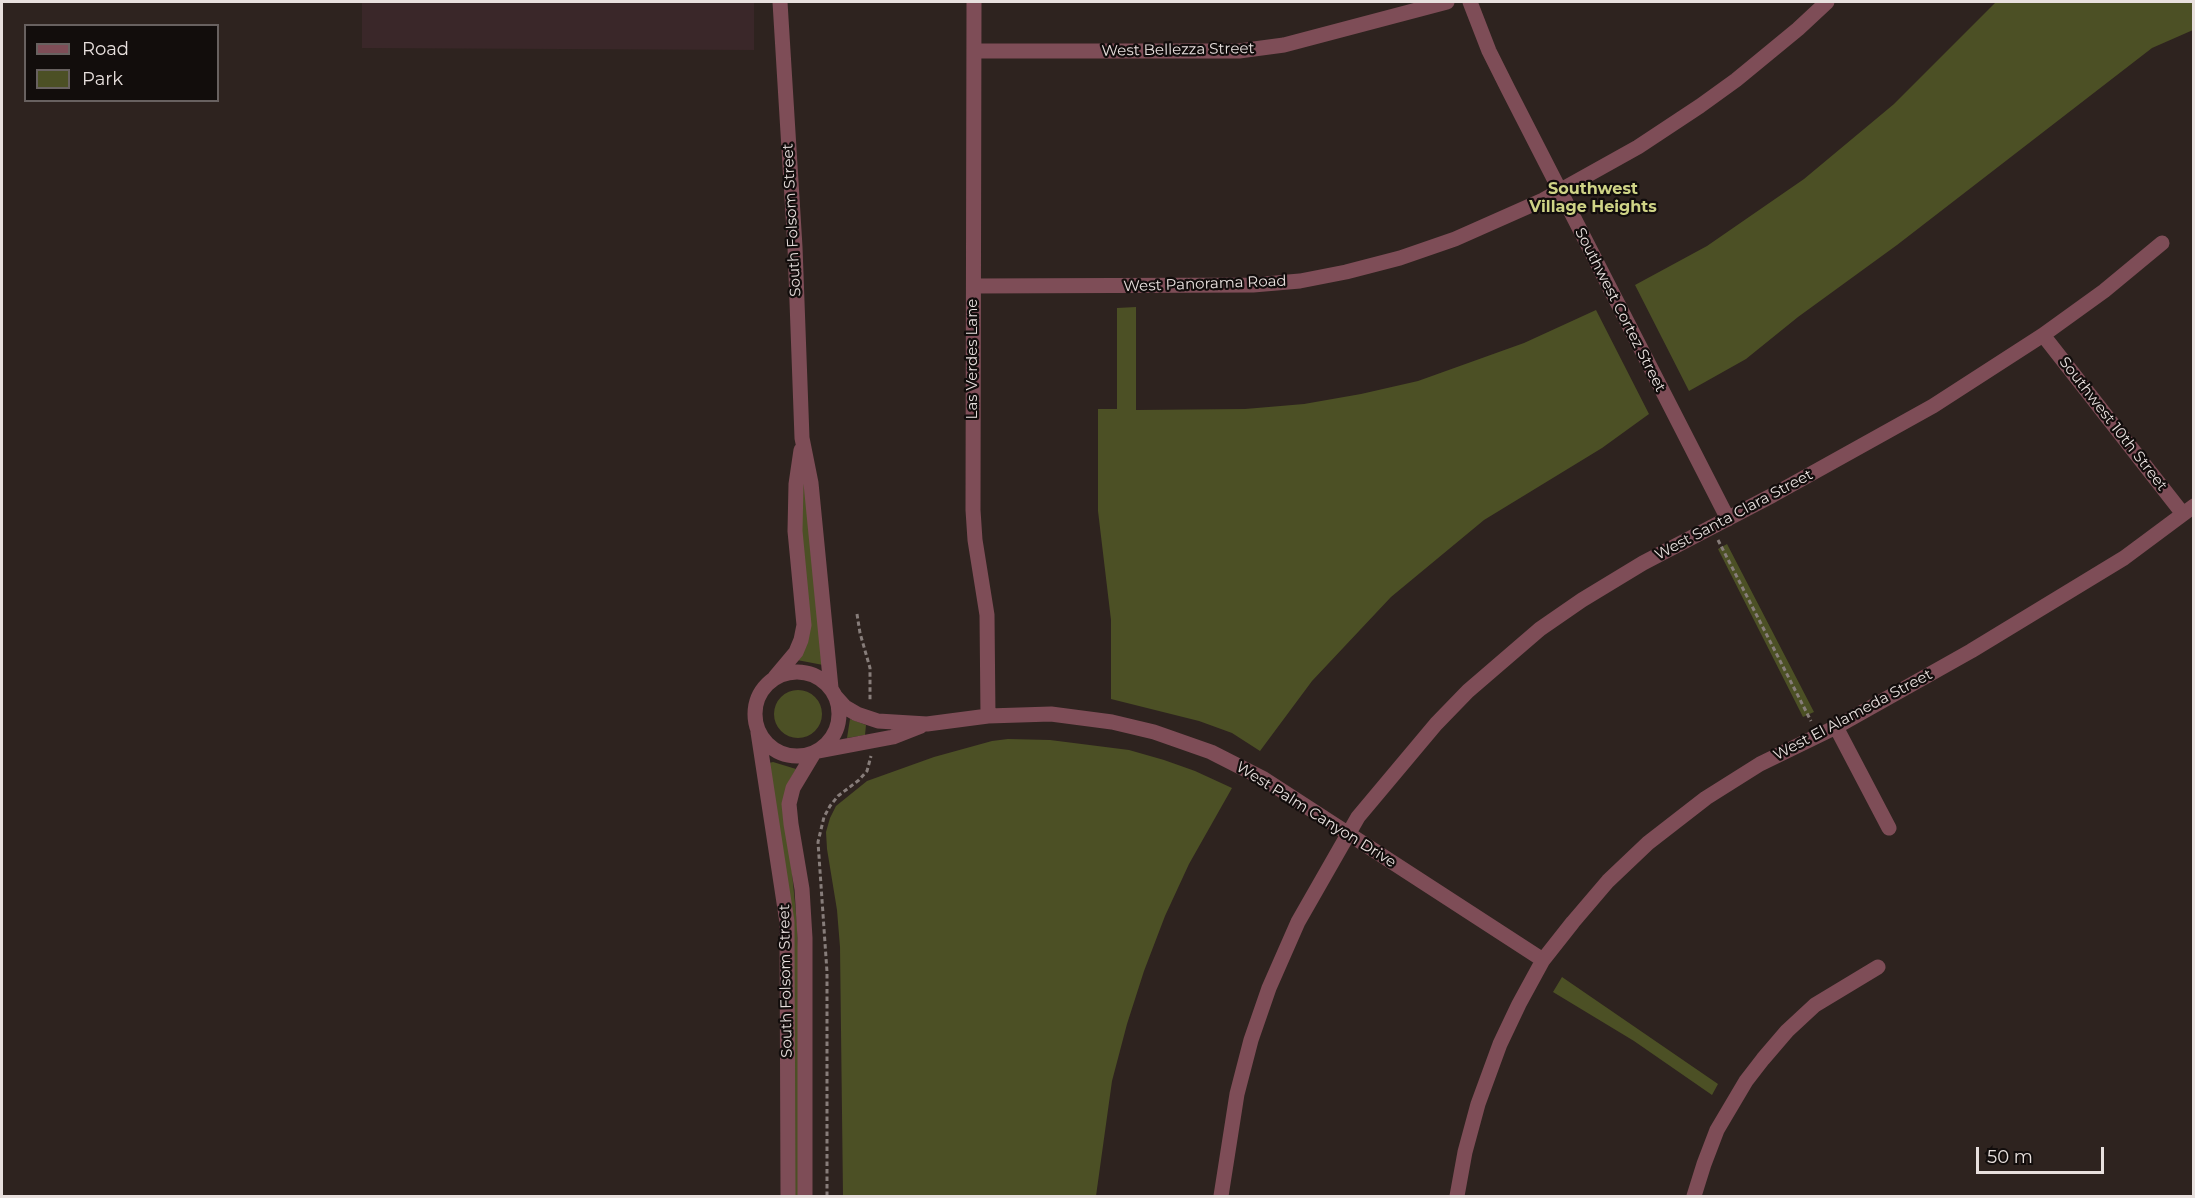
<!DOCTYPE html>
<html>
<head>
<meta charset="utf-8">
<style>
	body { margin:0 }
	#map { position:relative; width:2195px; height:1198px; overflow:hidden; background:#2e231f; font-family:Montserrat,sans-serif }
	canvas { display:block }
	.frame { position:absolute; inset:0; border:3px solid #e8e0de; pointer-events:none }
	.legend { position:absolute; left:24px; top:24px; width:195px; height:78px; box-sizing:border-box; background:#120d0c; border:2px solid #686160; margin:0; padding:8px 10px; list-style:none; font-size:18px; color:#e8e0de }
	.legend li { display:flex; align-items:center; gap:12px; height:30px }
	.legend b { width:30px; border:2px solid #686160 }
	.scale { position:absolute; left:1976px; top:1147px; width:128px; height:27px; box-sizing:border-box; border:3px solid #e8e0de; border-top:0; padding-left:8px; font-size:18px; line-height:21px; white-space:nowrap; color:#e8e0de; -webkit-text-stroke:4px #120d0c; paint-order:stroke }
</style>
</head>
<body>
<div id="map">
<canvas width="2195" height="1198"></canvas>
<div class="frame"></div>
<ul class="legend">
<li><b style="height:8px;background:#7e4d57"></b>Road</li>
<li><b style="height:16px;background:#4c5025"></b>Park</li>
</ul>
<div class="scale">50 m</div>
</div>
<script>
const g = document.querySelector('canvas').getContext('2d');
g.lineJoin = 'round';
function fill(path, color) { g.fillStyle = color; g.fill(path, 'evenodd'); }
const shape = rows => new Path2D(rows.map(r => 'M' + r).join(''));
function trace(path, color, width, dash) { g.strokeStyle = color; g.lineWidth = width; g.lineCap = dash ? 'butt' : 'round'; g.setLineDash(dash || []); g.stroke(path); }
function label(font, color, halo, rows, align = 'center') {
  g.font = font + ' Montserrat,sans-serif'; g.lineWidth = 4.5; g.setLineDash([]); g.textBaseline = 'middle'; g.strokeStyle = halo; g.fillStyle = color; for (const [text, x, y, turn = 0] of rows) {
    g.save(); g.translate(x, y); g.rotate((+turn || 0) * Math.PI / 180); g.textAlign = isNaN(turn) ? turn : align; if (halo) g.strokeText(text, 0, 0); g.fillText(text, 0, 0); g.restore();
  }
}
fill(shape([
	[362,2,754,2,754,50,362,48]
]), '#3a2729');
fill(shape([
	[1996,2,2193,2,2193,30,2152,48,1897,245,1798,317,1746,359,1689,391,1635,285,1707,246,1804,179,1894,104],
	[1136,307,1136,410,1245,409,1304,404,1361,394,1418,381,1524,343,1596,310,1649,414,1602,448,1484,520,1391,597,1312,681,1260,751,1232,733,1199,721,1111,699,1111,620,1098,511,1098,409,1117,409,1117,308],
	[802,483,805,483,823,665,797,660],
	[1727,544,1814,712,1803,717,1718,549],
	'774 714a24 24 0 1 1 48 0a24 24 0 1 1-48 0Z',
	[850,719,866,725,865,735,847,738],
	[1008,739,1050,740,1129,750,1164,760,1195,771,1232,788,1189,864,1165,916,1144,971,1127,1024,1112,1081,1096,1196,843,1196,840,947,837,910,827,849,826,832,830,818,836,806,867,781,934,757,992,741],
	[773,762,796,769,789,781,791,862,797,924,802,1038,801,1196,794,1196,793,955,769,763],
	[1562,977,1718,1084,1712,1095,1634,1041,1553,992]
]), '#4c5025');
trace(shape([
	[1718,540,1811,721],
	[857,614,860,633,870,668,870,701],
	[827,1196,827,972,818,842,824,817,830,806,838,796,859,780,867,771,871,756]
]), '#877d7a', 3, [4.5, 3]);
trace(shape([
	[780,2,795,247,802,438,811,483,831,688],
	[974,2,973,510,975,540,987,615,988,716],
	[1470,2,1489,51,1508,89,1728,519],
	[974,51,1239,51,1284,45,1447,2],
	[974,286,1253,285,1300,281,1346,272,1400,258,1455,239,1543,200,1638,147,1700,106,1736,80,1798,29,1827,2],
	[2043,335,2183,514],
	'755 714a42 42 0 1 1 84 0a42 42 0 1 1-84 0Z',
	[775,677,796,652,801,640,804,625,795,531,796,484,801,450],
	[836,697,845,707,857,714,878,721,927,724,988,716,1051,714,1112,722,1154,732,1211,752,1264,779,1543,960],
	[1836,727,1889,828],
	[758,732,787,922,788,1196],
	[819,751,893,737,921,726],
	[805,1196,805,938,802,889,791,824,789,804,793,788,814,753],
	[1221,1196,1237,1094,1251,1040,1269,988,1298,922,1358,817,1436,724,1468,691,1540,629,1582,600,1643,563,1773,495,1933,406,2043,335,2104,291,2162,243],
	[1457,1196,1465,1152,1478,1104,1500,1044,1519,1004,1543,960,1573,922,1608,881,1648,843,1706,798,1760,764,1836,727,1971,651,2124,558,2194,506],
	[1694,1196,1704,1164,1717,1130,1746,1081,1763,1059,1787,1031,1815,1005,1878,967]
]), '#7e4d57', 15);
label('15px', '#e8e0de', '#120d0c', [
	["West Bellezza Street",1178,50,-1],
	["South Folsom Street",792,220,-93],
	["West Panorama Road",1205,284,-2],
	["Southwest Cortez Street",1620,310,63],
	["Las Verdes Lane",973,359,-90],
	["Southwest 10th Street",2113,424,52],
	["West Santa Clara Street",1734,515,-28],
	["West El Alameda Street",1853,715,-28],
	["West Palm Canyon Drive",1316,815,32],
	["South Folsom Street",786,981,-91]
]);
label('bold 16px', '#cfd386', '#120d0c', [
	["Southwest",1593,189],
	["Village Heights",1593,207]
]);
</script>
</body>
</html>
